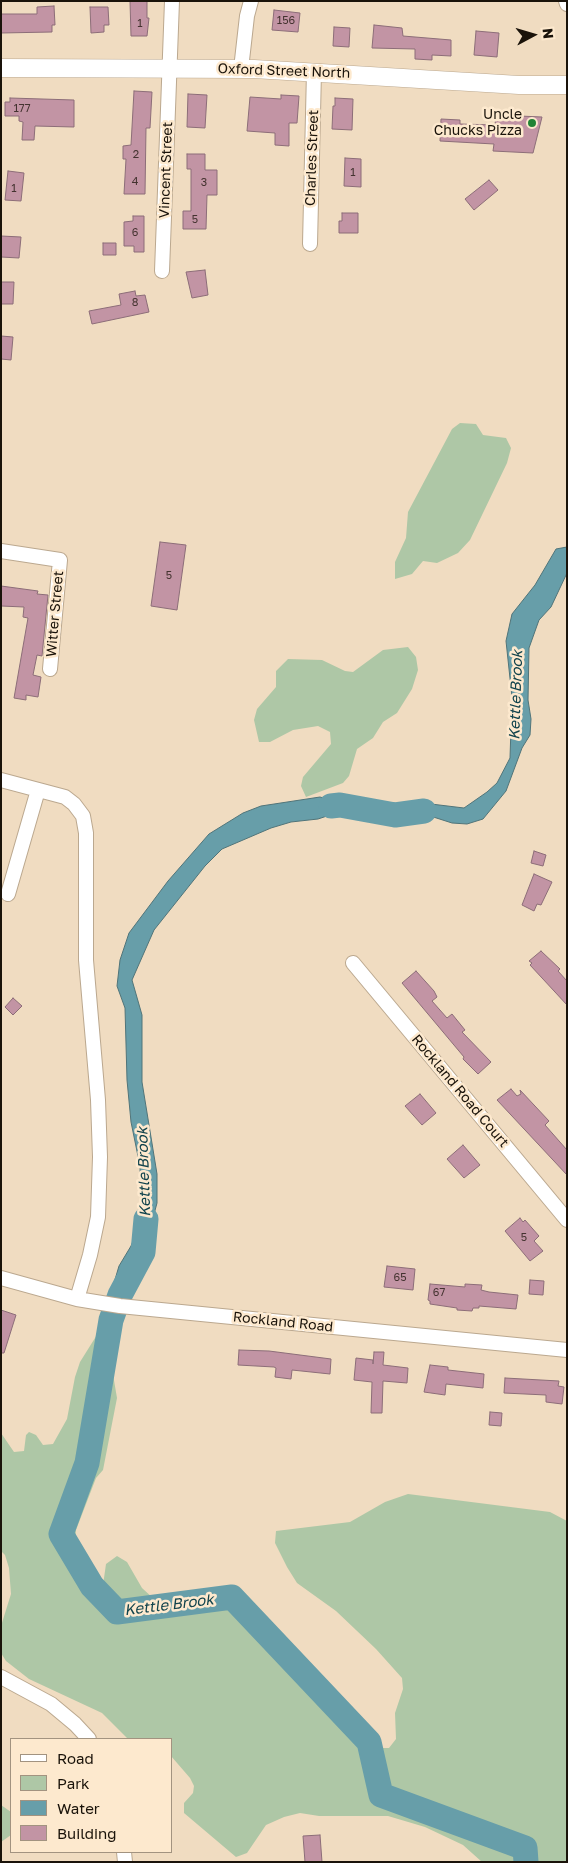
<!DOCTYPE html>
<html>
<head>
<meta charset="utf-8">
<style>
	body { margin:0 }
	#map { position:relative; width:568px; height:1863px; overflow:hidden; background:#f0dcc1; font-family:"Golos Text",sans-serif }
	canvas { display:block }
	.frame { position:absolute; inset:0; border:2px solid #1a130a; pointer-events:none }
	.legend { position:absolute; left:10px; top:1738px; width:162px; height:115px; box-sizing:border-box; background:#fde9ce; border:1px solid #a29380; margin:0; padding:6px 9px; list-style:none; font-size:15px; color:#1a130a }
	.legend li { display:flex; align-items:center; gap:10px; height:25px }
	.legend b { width:25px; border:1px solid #a29380 }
	.north { position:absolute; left:508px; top:10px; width:50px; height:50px; -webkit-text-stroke:4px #fde9ce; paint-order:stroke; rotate:84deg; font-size:14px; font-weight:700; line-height:20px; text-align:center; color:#1a130a }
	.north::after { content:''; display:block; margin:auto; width:18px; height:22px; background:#1a130a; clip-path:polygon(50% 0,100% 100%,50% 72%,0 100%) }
</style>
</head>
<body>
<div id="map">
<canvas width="568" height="1863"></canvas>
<div class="frame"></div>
<ul class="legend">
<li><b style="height:6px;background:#fff"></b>Road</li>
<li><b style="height:14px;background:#aec7a6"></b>Park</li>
<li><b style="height:14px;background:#679ea9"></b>Water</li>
<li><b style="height:14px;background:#c294a4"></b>Building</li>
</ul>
<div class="north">N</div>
</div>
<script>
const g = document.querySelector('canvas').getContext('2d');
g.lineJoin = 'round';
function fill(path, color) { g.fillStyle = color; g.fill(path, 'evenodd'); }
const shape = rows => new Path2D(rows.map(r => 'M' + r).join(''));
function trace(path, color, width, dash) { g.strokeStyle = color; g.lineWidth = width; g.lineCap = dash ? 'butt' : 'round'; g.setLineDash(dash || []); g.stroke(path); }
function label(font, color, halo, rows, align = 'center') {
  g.font = font + ' "Golos Text",sans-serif'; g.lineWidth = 5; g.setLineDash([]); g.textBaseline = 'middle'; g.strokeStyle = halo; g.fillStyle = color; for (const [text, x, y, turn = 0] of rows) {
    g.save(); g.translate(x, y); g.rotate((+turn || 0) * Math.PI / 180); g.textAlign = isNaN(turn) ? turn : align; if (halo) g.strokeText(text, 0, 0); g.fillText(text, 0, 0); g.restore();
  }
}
fill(shape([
	[460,423,476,424,483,435,506,438,511,448,507,463,470,540,458,553,437,563,423,561,412,574,395,579,395,562,406,538,408,512,452,429],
	[408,647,416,657,418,670,412,689,397,713,383,722,373,738,357,749,349,776,343,783,306,797,301,786,303,777,331,744,330,732,318,726,293,730,270,742,259,742,254,720,257,709,276,687,276,671,288,659,322,660,345,671,353,672,383,650],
	[100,1330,113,1333,109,1351,117,1398,103,1470,96,1478,76,1530,75,1542,88,1581,97,1587,103,1585,106,1564,117,1556,127,1562,142,1588,154,1599,165,1595,199,1597,232,1588,315,1680,341,1704,353,1710,365,1733,381,1748,389,1748,396,1739,395,1713,403,1689,402,1678,376,1649,336,1611,297,1583,287,1567,275,1543,276,1531,350,1522,385,1502,408,1494,550,1512,567,1521,567,1862,482,1862,463,1845,425,1827,388,1816,319,1816,300,1813,284,1817,266,1825,247,1853,236,1857,184,1813,184,1803,193,1793,194,1786,190,1778,171,1756,171,1739,128,1739,102,1713,29,1679,6,1661,1,1653,1,1626,11,1594,9,1568,5,1555,1,1551,1,1433,14,1452,24,1451,26,1435,29,1432,36,1435,43,1445,53,1444,67,1419,75,1377,80,1362],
	[1,1805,11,1812,11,1835,1,1842]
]), '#aec7a6');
const water = shape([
	[567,547,567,573,551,607,539,620,529,648,528,700,531,719,530,735,522,748,506,791,483,819,467,824,452,823,424,814,409,821,385,824,336,813,318,819,291,822,271,828,222,849,205,866,154,930,132,980,142,1015,142,1082,157,1174,157,1203,145,1248,123,1290,115,1315,113,1333,100,1330,119,1266,131,1246,141,1221,140,1166,131,1122,127,1080,125,1008,117,986,120,960,129,933,168,881,209,834,243,813,261,806,320,797,385,816,431,804,464,808,487,792,497,783,510,758,512,697,506,641,512,614,535,585,556,549,567,547]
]);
fill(water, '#679ea9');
trace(water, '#507479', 1);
trace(shape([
	[331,806,340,805,395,815,424,811],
	[146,1219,143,1252,120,1295,111,1320,87,1463,61,1534,92,1586,117,1612,232,1597,369,1742,381,1795,525,1848,526,1862]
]), '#679ea9', 25);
const building = shape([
	[130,1,147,1,147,18,149,18,147,36,131,36,130,1],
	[54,6,55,25,52,25,52,32,1,33,1,14,37,14,37,7,54,6],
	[90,7,108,7,109,25,104,25,104,32,91,33,90,7],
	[274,10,300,13,298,32,272,30,274,10],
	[374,25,402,28,403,36,451,40,451,56,432,55,432,60,415,59,415,49,372,48,374,25],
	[334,27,350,28,349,47,333,46,334,27],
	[476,31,499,33,497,57,474,55,476,31],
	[134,91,152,92,150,128,146,128,145,194,124,194,126,159,123,159,123,146,131,145,134,91],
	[188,94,207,95,205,128,187,127,188,94],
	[281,95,299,96,297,123,289,123,289,146,275,145,275,133,247,131,250,97,281,99,281,95],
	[10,98,74,100,74,127,35,126,34,140,22,140,23,122,19,121,19,116,5,116,5,102,10,102,10,98],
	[335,98,353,99,352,130,332,129,333,106,335,106,335,98],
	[496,115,542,117,533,153,493,151,494,144,440,141,441,119,460,120,460,124,495,125,496,115],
	[187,154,205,154,205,170,217,170,217,195,207,195,206,229,183,229,183,211,191,211,191,169,187,169,187,154],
	[345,158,361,159,361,187,344,186,345,158],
	[8,171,24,173,21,201,5,200,8,171],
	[489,180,498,190,474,210,465,199,489,180],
	[342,213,358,213,358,233,339,233,339,221,342,221,342,213],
	[133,216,144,216,144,252,134,252,134,246,124,246,124,222,133,221,133,216],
	[1,236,21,237,19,258,1,257,1,236],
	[103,243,116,243,116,255,103,255,103,243],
	[205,270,208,295,192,298,186,272,205,270],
	[1,282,14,282,13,304,1,304,1,282],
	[135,291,136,296,145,295,149,312,92,324,89,311,121,305,119,294,135,291],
	[1,336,13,337,11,360,1,359,1,336],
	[160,542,186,545,177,610,151,606,160,542],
	[1,586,38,591,37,594,48,595,42,656,37,655,33,675,41,677,38,697,26,695,26,700,14,698,28,618,23,617,24,607,1,606,1,586],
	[534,851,546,855,543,866,531,863,534,851],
	[534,874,552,882,541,905,537,904,534,911,522,905,534,874],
	[541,951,560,969,558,971,567,981,567,1005,530,965,532,963,529,961,541,951],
	[416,971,434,991,437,997,432,1001,447,1018,452,1014,465,1030,462,1032,491,1062,478,1074,463,1059,464,1057,402,983,416,971],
	[13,998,22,1006,13,1015,5,1007,13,998],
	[511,1089,517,1096,521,1094,520,1090,549,1121,545,1125,567,1150,567,1175,497,1100,511,1089],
	[420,1094,436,1113,422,1125,405,1106,420,1094],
	[463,1145,480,1165,464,1178,447,1159,463,1145],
	[520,1218,523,1222,525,1220,539,1236,534,1241,543,1251,530,1261,505,1231,520,1218],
	[387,1266,415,1269,413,1290,384,1287,387,1266],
	[530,1280,544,1281,543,1295,529,1294,530,1280],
	[430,1284,465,1287,465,1284,482,1285,481,1290,489,1292,518,1295,516,1309,479,1306,479,1308,473,1308,472,1311,457,1310,457,1308,430,1304,430,1301,428,1300,430,1284],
	[1,1310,16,1315,4,1353,1,1353,1,1310],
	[239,1350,269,1351,331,1359,330,1374,292,1370,291,1379,275,1377,276,1368,274,1367,238,1365,239,1350],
	[374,1352,384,1352,383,1365,408,1368,407,1383,383,1381,382,1413,371,1413,372,1382,354,1380,356,1358,373,1360,373,1364,374,1352],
	[430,1365,448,1367,448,1370,484,1374,483,1388,446,1384,445,1395,424,1392,430,1365],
	[505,1378,559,1381,558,1386,564,1387,562,1404,546,1402,546,1395,504,1393,505,1378],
	[490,1412,502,1413,501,1426,489,1425,490,1412],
	[320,1835,322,1862,305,1862,303,1836,320,1835]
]);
fill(building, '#c294a4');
trace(building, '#8c6d78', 1);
const minor = shape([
	[566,1,567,4],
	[241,69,247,16,251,1],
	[310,244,314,71],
	[162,271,172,1],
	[1,551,60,560,50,669],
	[1,780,65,797,74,804,83,816,86,833,86,960,98,1100,100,1157,98,1217,90,1255,77,1299],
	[8,894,38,790],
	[353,963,567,1220],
	[1,1278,77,1299,120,1306,567,1350],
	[1,1677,51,1704,75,1724,89,1739],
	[124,1852,125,1862]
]);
const major = shape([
	[1,68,254,69,519,85,567,85]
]);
trace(minor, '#bba88f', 16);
trace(major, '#bba88f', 19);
trace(minor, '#fff', 14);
trace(major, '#fff', 18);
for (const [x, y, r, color] of [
	[532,123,5,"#228336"]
]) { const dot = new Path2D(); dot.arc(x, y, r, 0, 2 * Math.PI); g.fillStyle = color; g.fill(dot); trace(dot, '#fde9ce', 2); }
label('11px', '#443330', null, [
	["156",286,21],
	["1",140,24],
	["177",22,109],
	["2",136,155],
	["1",353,173],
	["4",135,182],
	["3",204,183],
	["1",14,189],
	["5",195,220],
	["6",135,233],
	["8",135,303],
	["5",169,576],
	["5",524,1238],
	["65",400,1278],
	["67",439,1293]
]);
label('14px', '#1a130a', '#fde9ce', [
	["Oxford Street North",284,71,2],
	["Charles Street",312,158,-88],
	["Vincent Street",166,170,-88],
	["Witter Street",55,614,-85],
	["Rockland Road Court",460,1091,50],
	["Rockland Road",283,1322,6]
]);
label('14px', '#1a130a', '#fde9ce', [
	["Uncle",522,115],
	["Chucks Pizza",522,131]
], 'right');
label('italic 15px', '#11434c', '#fde9ce', [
	["Kettle Brook",516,695,-88],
	["Kettle Brook",144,1172,-92],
	["Kettle Brook",169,1605,-7]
]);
</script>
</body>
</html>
